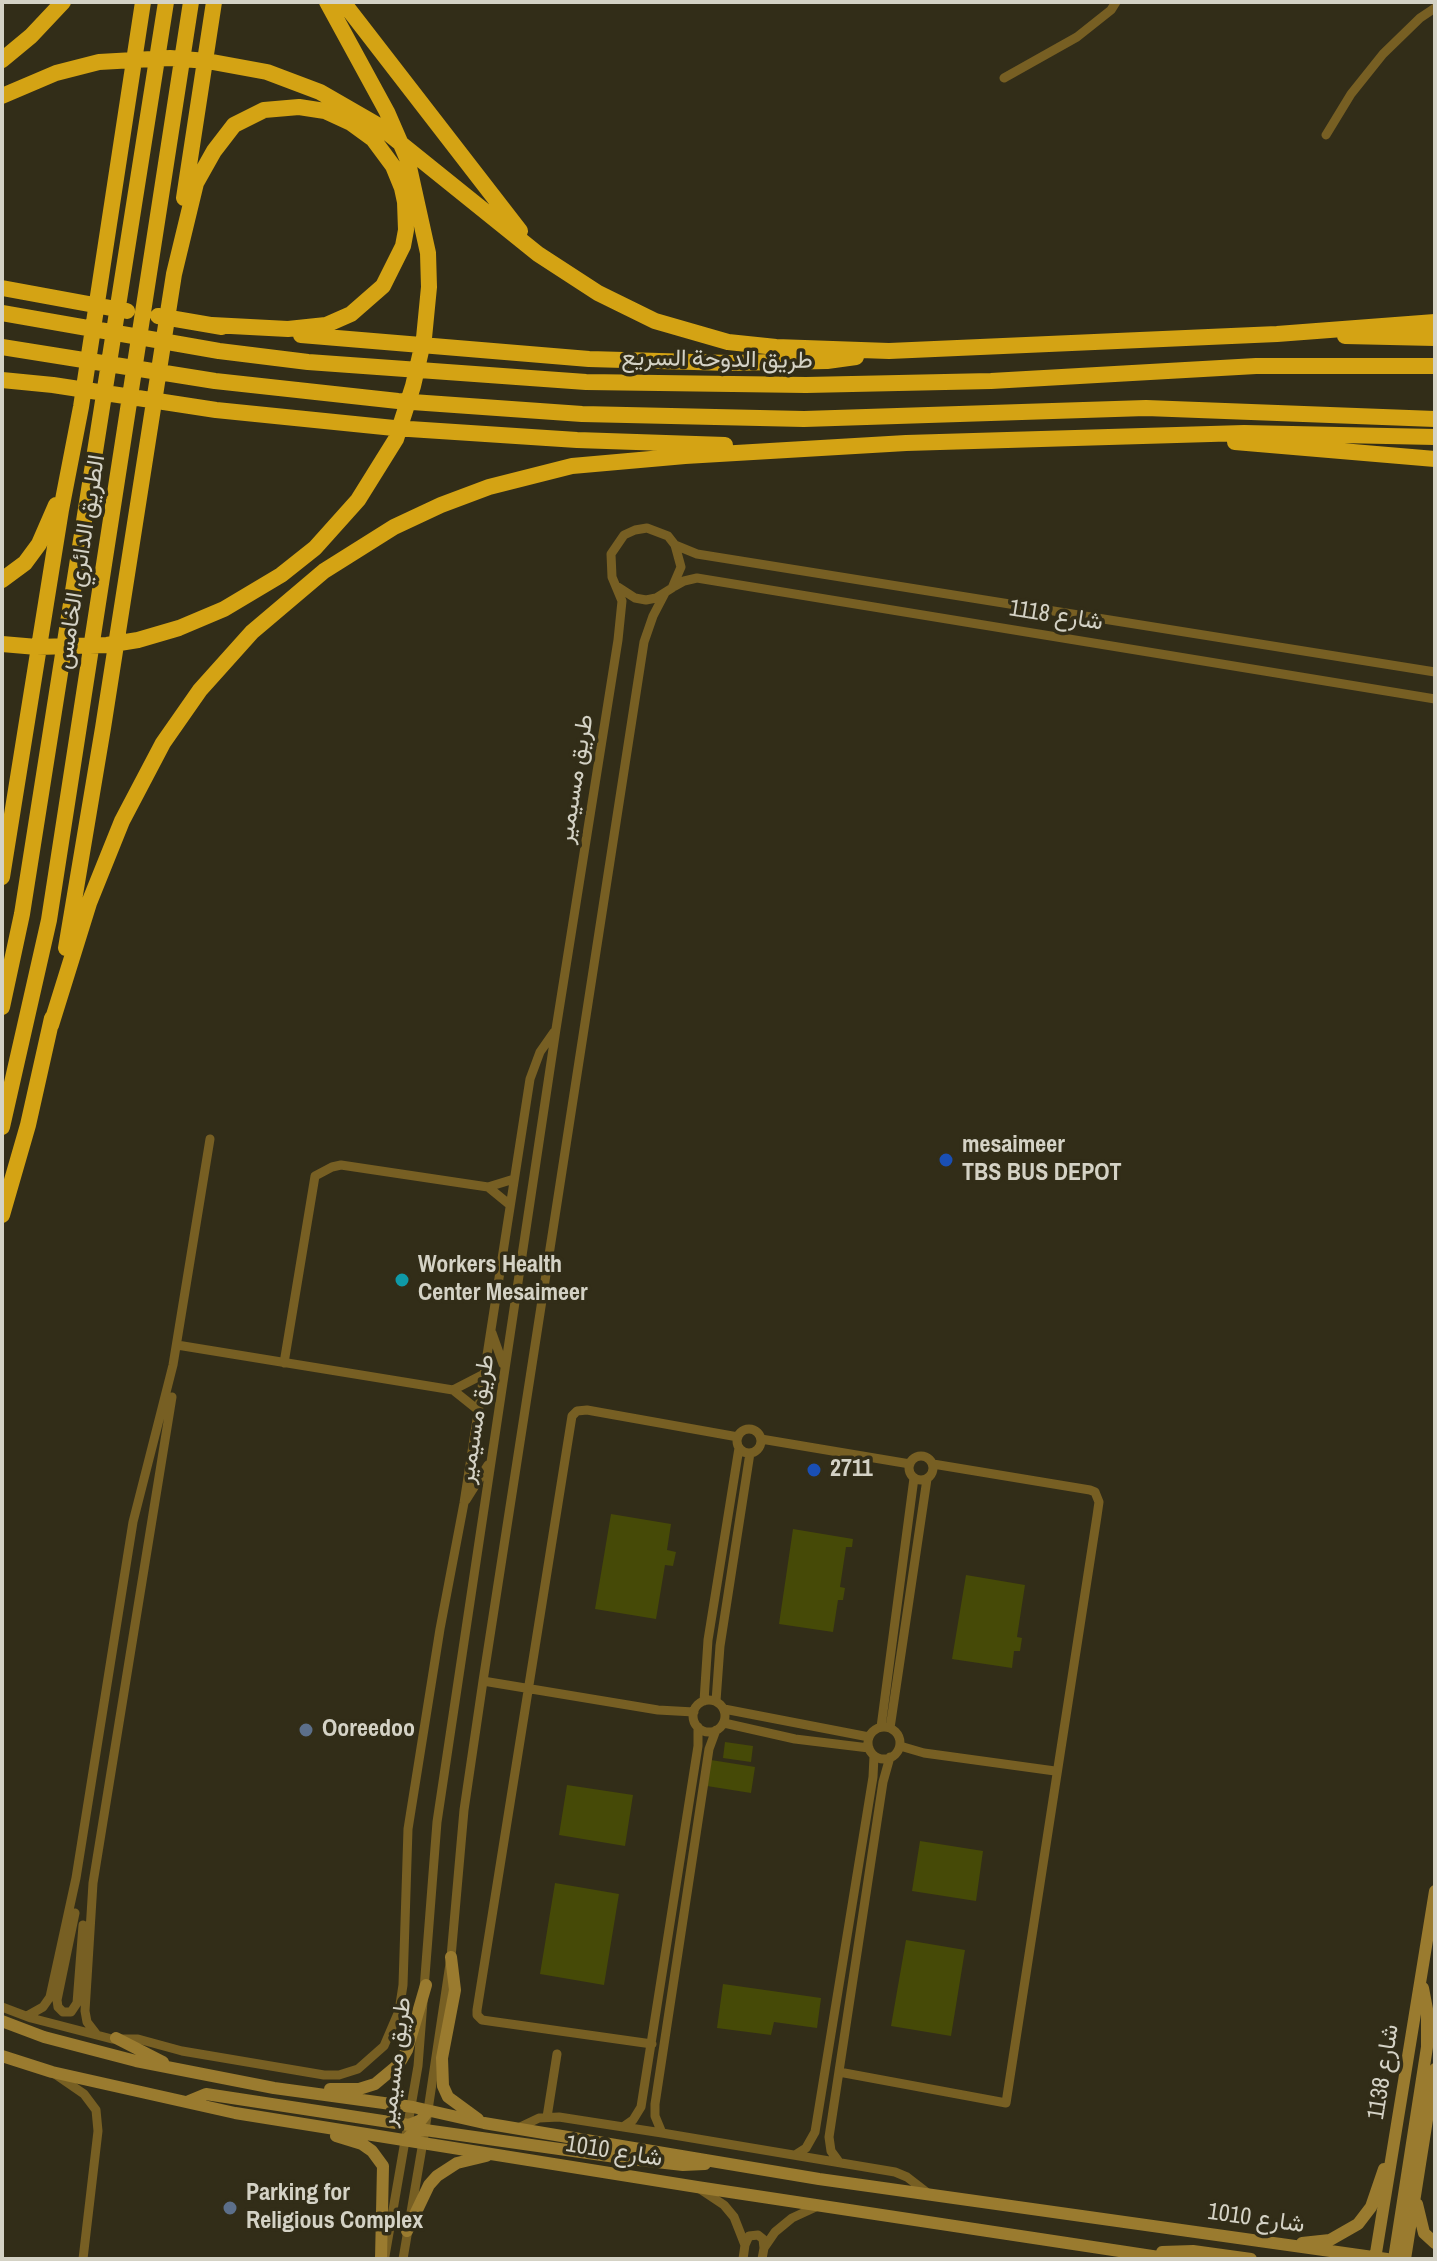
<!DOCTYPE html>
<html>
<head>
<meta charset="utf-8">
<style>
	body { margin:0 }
	#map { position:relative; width:1437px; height:2261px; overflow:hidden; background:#322d18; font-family:"Archivo Narrow",sans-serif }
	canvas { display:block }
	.frame { position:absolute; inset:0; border:4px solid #d4d2c5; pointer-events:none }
</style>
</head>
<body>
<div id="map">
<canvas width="1437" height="2261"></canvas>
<div class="frame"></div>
</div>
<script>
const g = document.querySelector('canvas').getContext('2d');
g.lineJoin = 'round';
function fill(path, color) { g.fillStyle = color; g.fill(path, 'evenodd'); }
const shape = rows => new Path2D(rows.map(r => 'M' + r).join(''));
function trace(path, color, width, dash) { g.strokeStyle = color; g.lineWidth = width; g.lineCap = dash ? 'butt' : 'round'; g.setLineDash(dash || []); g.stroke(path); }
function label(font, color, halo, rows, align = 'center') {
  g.font = font + ' "Archivo Narrow",Vazirmatn,sans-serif'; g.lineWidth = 7; g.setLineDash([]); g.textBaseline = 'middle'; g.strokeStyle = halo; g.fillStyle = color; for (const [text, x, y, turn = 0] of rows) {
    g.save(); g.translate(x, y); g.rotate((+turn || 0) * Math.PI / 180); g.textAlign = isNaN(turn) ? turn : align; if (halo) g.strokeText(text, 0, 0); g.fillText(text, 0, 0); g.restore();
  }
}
fill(shape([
	[611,1514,671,1524,667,1550,676,1552,673,1566,665,1565,656,1619,595,1609],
	[793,1529,853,1539,852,1547,846,1547,840,1587,845,1588,843,1600,838,1600,833,1632,779,1624],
	[966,1575,1025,1585,1017,1637,1022,1638,1020,1651,1014,1651,1012,1668,952,1659],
	[725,1742,753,1746,751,1762,723,1758],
	[711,1760,755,1767,751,1793,707,1786],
	[567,1785,633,1795,625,1846,559,1835],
	[920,1841,983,1851,976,1901,912,1891],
	[555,1883,619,1894,604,1985,540,1974],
	[906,1940,965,1950,951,2036,891,2026],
	[723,1984,821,1998,817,2028,774,2022,771,2035,717,2028]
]), '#464a07');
trace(shape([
	[1004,78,1077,37,1111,10,1116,2],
	[1326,135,1351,94,1383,54,1420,18,1435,8],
	[675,545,697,554,1435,672],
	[675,586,684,581,697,578,1435,699],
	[488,1187,510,1205],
	[492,1333,503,1364],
	[177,1345,453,1390,478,1410],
	[284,1363,315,1176,332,1167,341,1165,488,1187,514,1179],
	[453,1390,484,1374],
	'737 1441a12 12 0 1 1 24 0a12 12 0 1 1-24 0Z',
	[761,1439,910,1464],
	'909 1468a12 12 0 1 1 24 0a12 12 0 1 1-24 0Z',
	[466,1500,488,1465],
	[483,1681,658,1710,694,1712],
	'693 1716a16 16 0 1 1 32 0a16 16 0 1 1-32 0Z',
	[704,1701,708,1640,739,1448],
	[716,1701,720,1646,750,1453],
	[724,1709,869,1737],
	[724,1723,795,1739,869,1748],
	[881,1727,914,1478],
	'868 1743a16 16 0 1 1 32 0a16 16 0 1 1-32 0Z',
	[890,1728,927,1479],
	[900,1746,924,1753,1055,1771],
	[75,1913,57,2000,58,2007,63,2012,71,2012,77,2003,83,1925],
	[2,2007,31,2018,112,2039,138,2039,182,2051,324,2075,339,2075,358,2069,384,2046,399,2011,403,1985,408,1829,440,1629,464,1503,530,1079,540,1052,554,1032],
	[27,2016,43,2007,50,1997,76,1878,133,1522,173,1365,210,1139],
	[97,2035,87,2022,85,2011,93,1883,172,1397],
	[652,2044,482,2020,477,2015,477,2010,572,1416,577,1411,587,1410,738,1437],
	[839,2072,1006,2103,1097,1516,1099,1502,1095,1492,1090,1490,933,1464],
	[55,2074,84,2094,96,2110,98,2131,83,2259],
	[547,2117,557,2054],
	[623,2127,633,2120,641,2107,698,1746,698,1727],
	[518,2128,539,2118,559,2117,662,2133,895,2172,907,2177,929,2194],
	[662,2133,655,2116,655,2104,709,1749,716,1730],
	[795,2155,806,2148,815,2132,873,1777,874,1756],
	[839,2162,831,2151,829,2137,883,1782,890,1757],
	[700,2189,724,2205,734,2217,745,2245,743,2259],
	[745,2245,749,2236,758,2235,763,2239,764,2248],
	[385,2256,418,2066,437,1822,556,1029,618,640,622,601,612,577,611,554,624,535,635,530,647,528,668,536,675,545,681,567,672,588,656,598,646,600,635,598,618,587],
	[403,2259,425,2130,451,1957,464,1810,483,1681,644,642,653,616,665,593],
	[762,2259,764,2248,775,2232,792,2218,818,2206]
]), '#775f23', 9);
trace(shape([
	[451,1957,455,1990,442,2058,443,2086,448,2097,478,2119],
	[2,2021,44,2037,136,2061,274,2088,413,2107,484,2123,819,2179,1387,2259],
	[116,2038,163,2062],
	[2,2056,52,2072,235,2113,697,2187,1172,2259],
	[330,2089,359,2089,375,2084,399,2064,407,2050,426,1985],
	[189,2101,206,2094,409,2125,421,2120,428,2111],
	[336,2136,362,2144,372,2151,383,2166,381,2259],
	[406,2140,414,2132,425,2130,630,2159,683,2165,705,2164],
	[1417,2204,1424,2233,1435,2243],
	[407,2231,429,2185,437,2176,457,2163,486,2156],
	[1302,2243,1330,2240,1358,2224,1371,2207,1384,2169],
	[1162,2252,1193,2251,1251,2259],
	[1375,2259,1435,1891],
	[1394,2259,1427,2047,1427,2009,1423,1988],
	[1405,2259,1435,2069]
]), '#9a7b2f', 12);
trace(shape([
	[343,2,520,231],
	[2,60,31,36,63,2],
	[2,96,56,73,99,62,170,58,207,61,267,72,320,92,379,126,538,254,598,293,655,321,728,342,776,347,889,351,1277,334,1435,322],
	[184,198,214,2],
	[2,288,127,311],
	[2,313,219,351,308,362,586,382,806,385,991,381,1256,366,1435,366],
	[158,316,222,327],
	[301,335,589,359,729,363,827,361,856,357],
	[1345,336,1435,338],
	[2,347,215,381,398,401,582,414,804,419,1146,408,1435,419],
	[2,380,53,385,216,410,394,428,577,440,725,445],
	[1235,442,1435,459],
	[2,580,25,563,39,544,56,505],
	[2,644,37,647,107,645,138,640,179,628,224,609,281,575,315,548,358,500,396,439,413,386,424,338,429,287,428,253,407,158,387,112,327,2],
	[2,877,61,510,81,407,143,2],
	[66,948,103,728,174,274,196,183,214,151,234,125,264,110,299,107,325,111,351,123,373,139,393,166,402,188,405,202,406,230,403,246,383,286,351,314,326,325,288,329,212,325],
	[2,1007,22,914,166,2],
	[51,1025,89,903,122,821,163,743,200,690,252,632,324,571,394,527,441,505,489,487,572,466,685,456,906,443,1244,433,1435,437],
	[2,1127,49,920,191,2],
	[2,1215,28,1125,52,1018]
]), '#d4a314', 16);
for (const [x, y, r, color] of [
	[946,1160,8,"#1a4fb4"],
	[402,1280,8,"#0f9aa8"],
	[814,1470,8,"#1a4fb4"],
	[306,1730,8,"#5c6f8a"],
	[230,2208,8,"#5c6f8a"]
]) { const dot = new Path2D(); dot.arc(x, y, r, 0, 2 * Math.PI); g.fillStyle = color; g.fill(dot); trace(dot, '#322d18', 3); }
label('24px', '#d4d2c5', '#322d18', [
	["طريق الدوحة السريع",717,360,1],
	["الطريق الدائري الخامس",81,562,-81],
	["شارع 1118",1056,616,9],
	["طريق مسيمير",576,779,-81],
	["طريق مسيمير",477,1419,-81],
	["طريق مسيمير",396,2062,-83],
	["شارع 1138",1384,2072,-81],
	["شارع 1010",614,2152,9],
	["شارع 1010",1256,2219,8]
]);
label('bold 24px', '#d4d2c5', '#322d18', [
	["mesaimeer",962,1146],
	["TBS BUS DEPOT",962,1174],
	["Workers Health",418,1266],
	["Center Mesaimeer",418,1294],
	["2711",830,1470],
	["Ooreedoo",322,1730],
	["Parking for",246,2194],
	["Religious Complex",246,2222]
], 'left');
</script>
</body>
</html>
